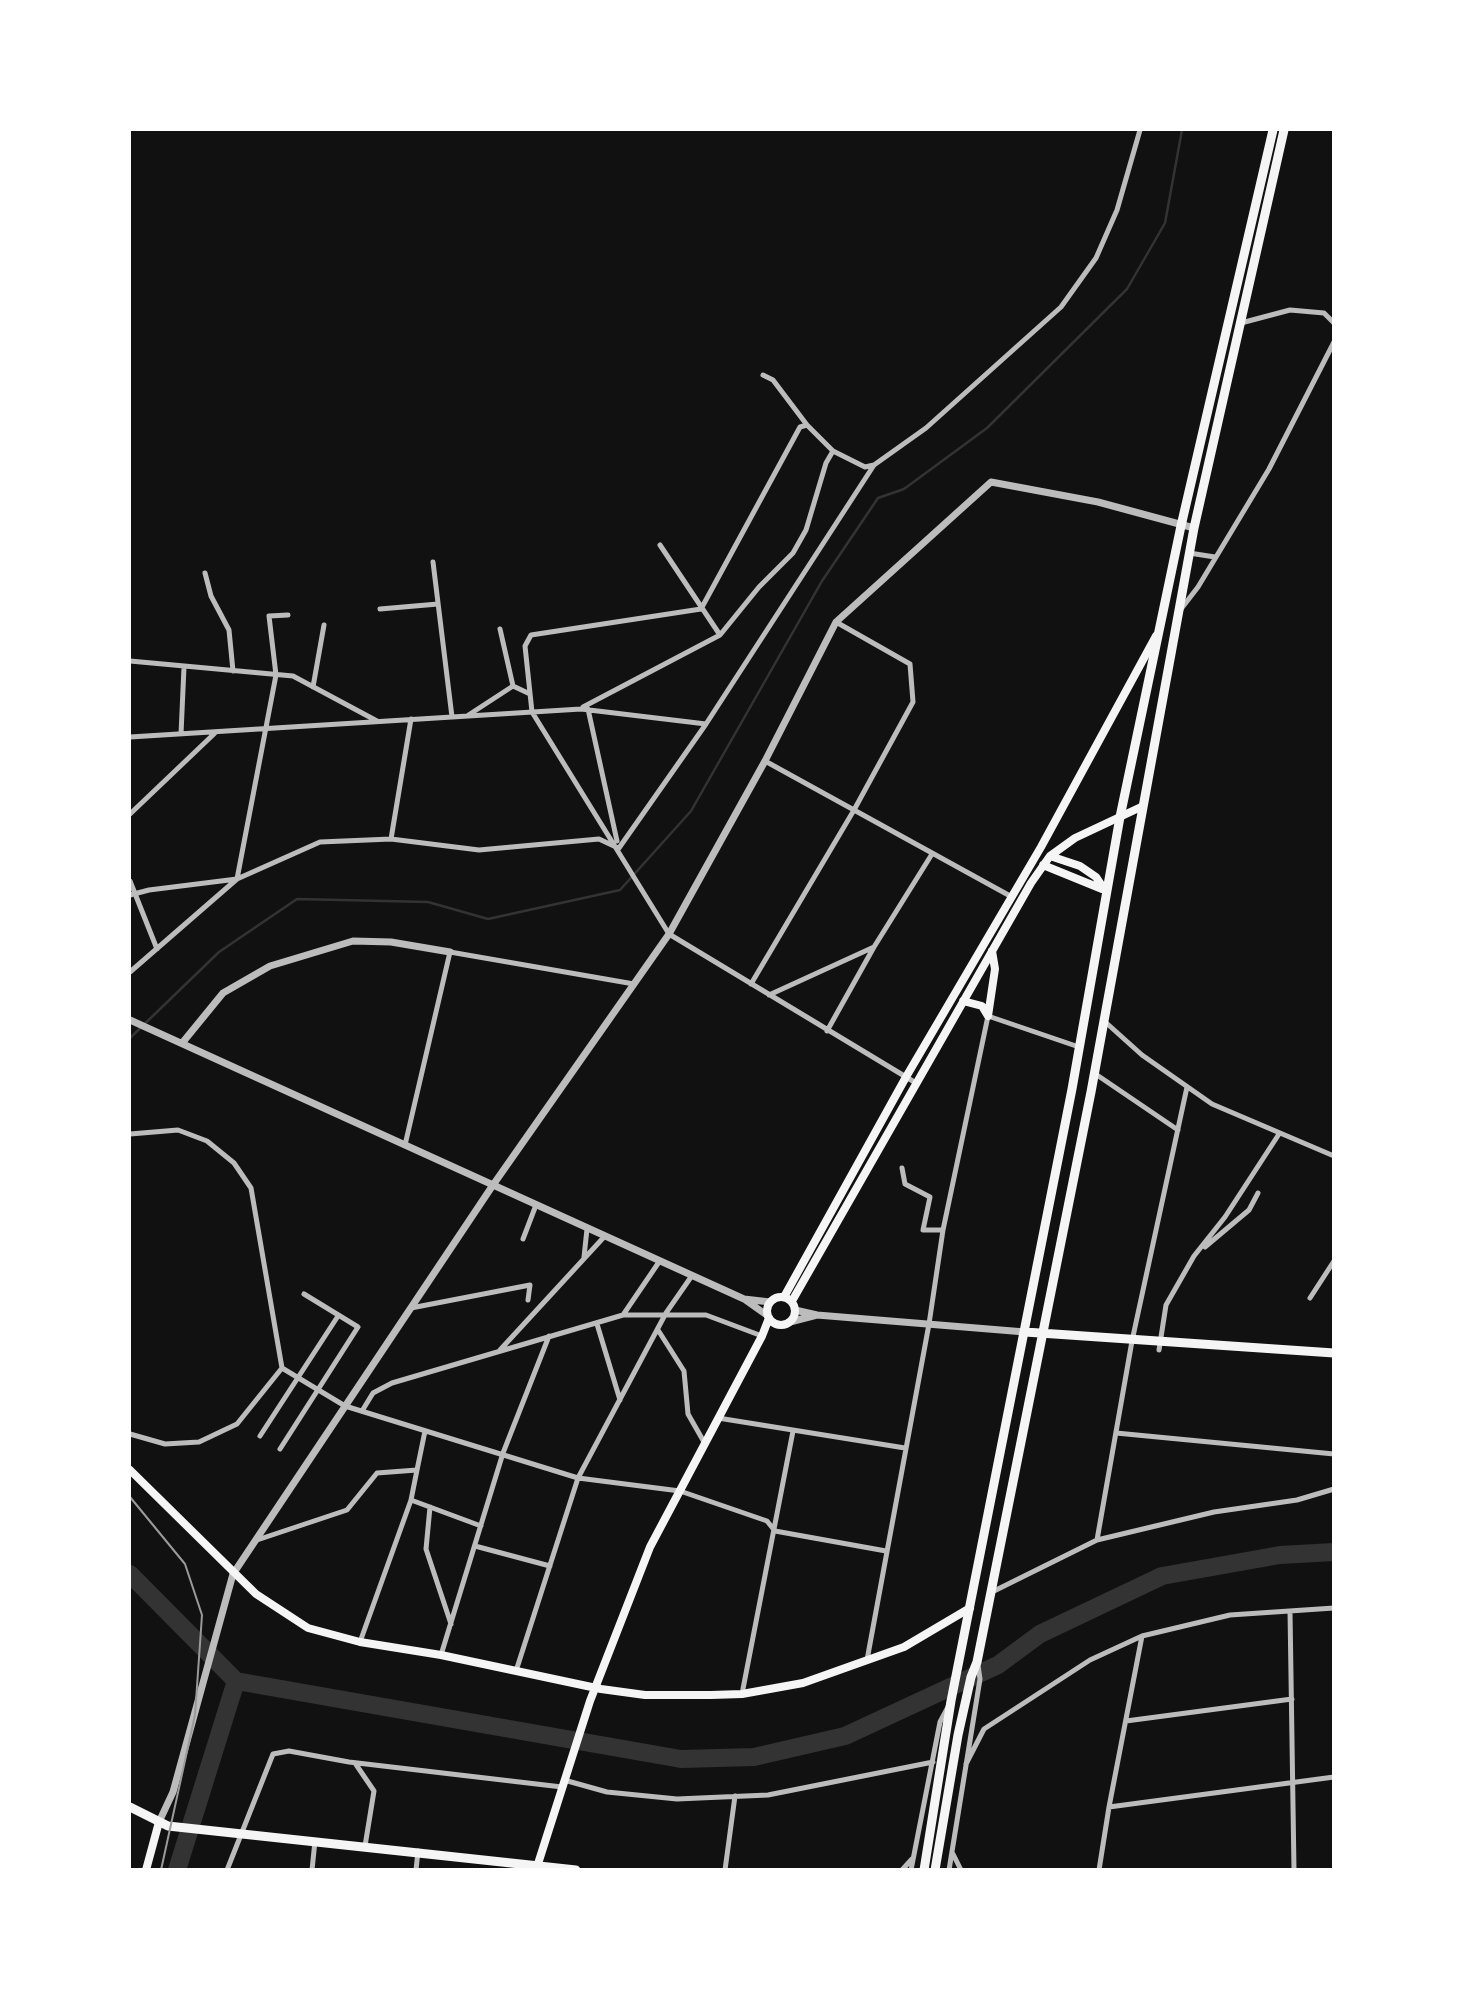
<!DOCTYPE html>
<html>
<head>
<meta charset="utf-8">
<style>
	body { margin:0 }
	#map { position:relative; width:1463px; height:1999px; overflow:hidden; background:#111; font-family:Manrope,sans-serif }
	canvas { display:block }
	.frame { position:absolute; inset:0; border:131px solid #fff; pointer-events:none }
</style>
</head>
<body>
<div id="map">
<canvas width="1463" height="1999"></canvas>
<div class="frame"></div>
</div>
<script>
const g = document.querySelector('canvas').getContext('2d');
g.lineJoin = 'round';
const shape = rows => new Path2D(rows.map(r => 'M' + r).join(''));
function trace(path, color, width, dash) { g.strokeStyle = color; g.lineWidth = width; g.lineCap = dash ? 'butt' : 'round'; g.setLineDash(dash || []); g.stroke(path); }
trace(shape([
	[130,1038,219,952,297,899,428,902,488,919,620,890,691,811,822,581,878,498,904,489,987,428,1127,289,1165,223,1182,130]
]), '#333', 2.5);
trace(shape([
	[130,1574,236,1681,681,1759,754,1757,845,1736,998,1665,1040,1634,1162,1576,1280,1555,1334,1552],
	[177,1870,236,1681]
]), '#333', 18);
trace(shape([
	[1241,323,1290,310,1324,313,1334,323],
	[763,375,773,380,807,425],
	[833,451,807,425,800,427,701,609,531,635,525,646,532,712,669,934,916,1083],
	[660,545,720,635],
	[1189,553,1215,557],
	[433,562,452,717],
	[205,573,211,596,229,630,233,671],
	[380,609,438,604],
	[1181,609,1198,587,1269,469,1334,342],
	[500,629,513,686],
	[130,661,293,676,377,721],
	[313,687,324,625],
	[583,707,720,635,759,587,793,553,806,530,826,463,833,451,865,467,874,465],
	[588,709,617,841],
	[467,716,513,686,530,694],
	[181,734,184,667],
	[130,737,581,709,706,724],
	[765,761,1012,897],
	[130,814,216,732],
	[391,839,411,719],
	[619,848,706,724,874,465,926,428,1061,307,1096,258,1117,210,1140,130],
	[130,881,157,949],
	[130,895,149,890,237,879,276,675,269,616,288,615],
	[874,947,932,854],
	[130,972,237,879,320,842,391,839,479,850,599,839,616,847],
	[751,984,854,810,913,702,910,664,836,622],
	[769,995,874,947,827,1031],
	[1103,1020,1142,1055,1212,1104,1334,1156],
	[1094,1073,1178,1130],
	[130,1134,178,1130,207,1141,234,1163,251,1188,282,1368,237,1424,199,1442,165,1444,130,1434],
	[405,1145,450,952,634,984],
	[902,1168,905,1184,930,1197,923,1230,943,1230],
	[523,1239,536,1205],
	[1205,1247,1249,1210,1258,1193],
	[584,1257,587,1229],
	[1310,1298,1334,1261],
	[411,1308,530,1285,528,1300],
	[623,1315,706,1315,762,1336],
	[597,1324,620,1400],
	[658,1330,684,1371,688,1414,704,1442],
	[500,1350,604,1237],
	[1159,1350,1166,1305,1194,1256,1225,1217,1279,1134],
	[282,1368,345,1406,578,1478,680,1491,767,1521,775,1531,886,1551],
	[362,1411,373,1393,392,1383,623,1315,659,1262],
	[718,1418,905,1448],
	[1116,1433,1334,1454],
	[260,1436,338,1316],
	[280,1449,358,1327,304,1294],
	[417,1470,425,1431],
	[430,1507,426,1549,451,1624],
	[257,1540,347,1510,377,1473,417,1470,411,1500,481,1526],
	[1097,1540,1132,1341,1187,1087],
	[475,1546,550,1566],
	[992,1592,1097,1540,1214,1512,1297,1500,1334,1489],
	[1290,1611,1294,1870],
	[360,1642,411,1500],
	[441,1655,503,1453,549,1336],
	[867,1660,929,1324,943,1230,988,1016,1079,1047],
	[516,1671,578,1478,666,1313,691,1277],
	[742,1694,793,1431],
	[1126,1721,1292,1699],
	[355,1763,374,1791,365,1846],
	[966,1764,984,1729,1090,1660,1142,1636,1230,1615,1334,1608],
	[564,1780,607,1792,677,1799,768,1795,933,1762],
	[1109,1807,1142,1636],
	[953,1854,961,1870],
	[227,1870,273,1754,289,1751,349,1762,562,1787],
	[312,1870,315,1841],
	[416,1870,418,1851],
	[725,1870,735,1796],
	[902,1870,912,1859],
	[911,1870,940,1722,948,1707],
	[949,1870,980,1679,978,1665],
	[1099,1870,1109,1807,1334,1777]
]), '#bcbcbc', 5);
trace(shape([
	[130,1020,744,1299],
	[183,1042,223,993,270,966,353,941,391,942,450,952],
	[817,1315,1025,1332],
	[768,1316,744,1299,770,1302],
	[790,1322,817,1315,795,1310],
	[159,1822,173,1792,233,1574,493,1185,669,934,765,761,836,622,991,482,1098,502,1194,528]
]), '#bcbcbc', 7);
trace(shape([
	[1050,856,1080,866,1096,877,1106,892],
	[1043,865,1102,889],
	[963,1001,982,1006,988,1016,995,969,992,951],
	[784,1297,906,1077,1041,847,1156,636],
	'767 1311a14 14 0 1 1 28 0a14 14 0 1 1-28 0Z',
	[792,1301,1031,883,1050,856,1075,838,1141,807],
	[130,1470,256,1594,308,1628,360,1642,441,1655,601,1689,645,1695,711,1695,742,1694,803,1683,904,1647,970,1608],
	[146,1870,159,1822],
	[536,1870,590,1701,650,1547,762,1336,769,1318]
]), '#f5f5f5', 8);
trace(shape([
	[1025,1332,1334,1353],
	[130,1807,168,1826,576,1870],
	[924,1870,951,1701,1072,1089,1120,817,1181,526,1273,130],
	[935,1870,958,1735,971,1677,977,1662,1091,1092,1194,528,1284,130]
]), '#f5f5f5', 9);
trace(shape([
	[130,1497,185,1564,202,1615,195,1715,161,1870]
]), '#9a9a9a', 2);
</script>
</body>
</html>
